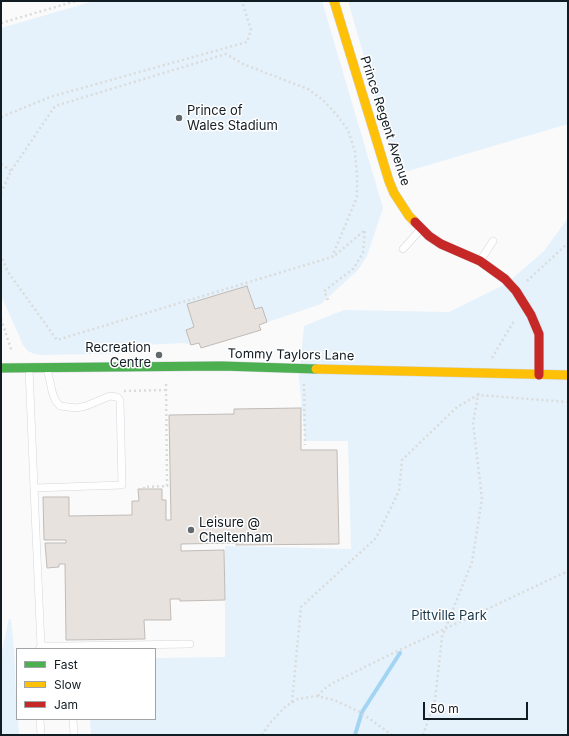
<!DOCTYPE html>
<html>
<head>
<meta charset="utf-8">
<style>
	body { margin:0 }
	#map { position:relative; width:569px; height:736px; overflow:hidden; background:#fafafa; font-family:Inter,sans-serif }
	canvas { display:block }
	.frame { position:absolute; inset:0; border:2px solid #121c23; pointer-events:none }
	.legend { position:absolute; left:16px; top:648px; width:140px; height:72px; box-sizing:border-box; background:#fff; border:1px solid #a0a4a7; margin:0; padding:5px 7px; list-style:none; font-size:12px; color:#121c23 }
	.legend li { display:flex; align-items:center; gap:8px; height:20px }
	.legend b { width:20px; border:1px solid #a0a4a7 }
	.scale { position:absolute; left:423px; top:702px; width:105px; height:18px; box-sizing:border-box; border:2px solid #121c23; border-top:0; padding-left:5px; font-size:12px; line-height:14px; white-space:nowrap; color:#121c23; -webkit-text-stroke:3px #fff; paint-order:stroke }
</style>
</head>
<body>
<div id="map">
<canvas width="569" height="736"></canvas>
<div class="frame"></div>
<ul class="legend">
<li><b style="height:5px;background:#4caf50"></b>Fast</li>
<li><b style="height:5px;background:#ffc107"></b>Slow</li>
<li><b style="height:5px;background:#c62828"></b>Jam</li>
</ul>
<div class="scale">50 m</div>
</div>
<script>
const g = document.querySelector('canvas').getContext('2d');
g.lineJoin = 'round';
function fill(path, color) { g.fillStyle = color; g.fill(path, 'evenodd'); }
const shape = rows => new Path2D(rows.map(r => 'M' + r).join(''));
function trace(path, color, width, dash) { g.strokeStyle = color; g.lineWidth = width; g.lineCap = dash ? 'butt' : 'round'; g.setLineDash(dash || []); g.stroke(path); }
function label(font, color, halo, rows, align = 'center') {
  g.font = font + ' Inter,sans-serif'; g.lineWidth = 3; g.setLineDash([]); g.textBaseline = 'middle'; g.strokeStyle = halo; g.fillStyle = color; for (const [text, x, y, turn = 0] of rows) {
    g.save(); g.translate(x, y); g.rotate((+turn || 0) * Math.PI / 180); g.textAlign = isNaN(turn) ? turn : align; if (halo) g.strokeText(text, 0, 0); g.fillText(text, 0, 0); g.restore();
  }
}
fill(shape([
	[94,1,322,1,383,208,367,256,358,270,321,304,259,325,261,330,201,348,199,343,191,345,184,343,140,345,141,353,42,355,34,354,28,351,23,345,1,295,1,28],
	[348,1,568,1,568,124,398,174],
	[568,218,568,735,91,735,90,719,155,719,155,658,225,657,225,546,351,549,348,441,305,441,299,377,304,326,344,310,449,312,506,284,544,251],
	[9,619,11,619,14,649,17,719,18,719,19,735,1,735,1,655]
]), '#e5f2fb');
trace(shape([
	[355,735,362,712,400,653]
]), '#a2d4f4', 4);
const building = shape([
	[247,286,255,309,262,307,267,322,259,325,261,330,201,348,199,343,191,345,186,330,194,327,187,304,247,286],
	[301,408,301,450,337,450,339,544,236,545,236,543,181,544,181,551,224,550,225,600,180,601,180,599,170,599,171,620,144,620,145,639,66,640,65,564,59,564,59,567,47,568,45,543,66,543,66,540,44,540,43,497,69,497,69,516,132,515,132,501,139,501,138,489,162,489,162,500,166,500,166,520,171,520,169,415,234,414,234,409,301,408]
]);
fill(building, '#e7e2de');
trace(building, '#c0bbb7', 1);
const lane = shape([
	[403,249,421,229],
	[480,261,493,241],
	[29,368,34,488,122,485,120,400,117,397,110,396,86,406,76,408,60,406,55,400,52,391,47,368],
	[34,488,41,646,39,649],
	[41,646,66,646,66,649],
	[66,646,190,644],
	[40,719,41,735],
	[73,719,74,735]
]);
const fast = shape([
	[1,368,222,366,316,369]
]);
const slow = shape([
	[334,1,389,181,394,193,409,216,415,222],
	[316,369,568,375]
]);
const jam = shape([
	[415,222,429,236,441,244,480,261,505,279,516,291,531,315,539,334,539,375]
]);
trace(lane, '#d2d7db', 8);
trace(fast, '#d2d7db', 10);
trace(slow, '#d2d7db', 10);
trace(jam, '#d2d7db', 10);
trace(shape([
	[1,23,76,1],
	[1,117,50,97,247,42,251,30,242,1],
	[1,164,11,171],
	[1,193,11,171,55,106,226,54,243,64,308,89,323,100,336,114,348,130,355,152,357,175,357,197,332,257,57,340,8,272,1,256],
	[527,281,568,243],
	[328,300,324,291,353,269,363,253,365,230,333,257],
	[1,319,12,352],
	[492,358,515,319],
	[304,384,305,445],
	[124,391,166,390],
	[144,489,144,487,167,486,166,381],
	[318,696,323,690,333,683,387,656,568,571],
	[292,702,301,607,376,538,399,491,402,460,457,407,478,395,568,402],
	[262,735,270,723,286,706,298,699,316,696,334,700,360,712,392,735],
	[423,735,435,700,442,637,472,562,482,499,473,423,479,390]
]), '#dadbdb', 2.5, [2, 3]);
trace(lane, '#fefefe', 7);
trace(fast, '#4caf50', 9);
trace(slow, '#ffc107', 9);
trace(jam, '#c62828', 9);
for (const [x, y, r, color] of [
	[179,118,4,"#636a6e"],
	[159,355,4,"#636a6e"],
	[191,530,4,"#636a6e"]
]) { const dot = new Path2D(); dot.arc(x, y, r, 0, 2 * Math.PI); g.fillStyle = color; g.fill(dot); trace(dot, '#fff', 1.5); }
label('13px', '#121c23', '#fff', [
	["Prince of",187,111],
	["Wales Stadium",187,126],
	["Recreation",151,348,"right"],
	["Centre",151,363,"right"],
	["Leisure @",199,523],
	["Cheltenham",199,538]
], 'left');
label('13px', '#121c23', '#fff', [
	["Prince Regent Avenue",385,121,72],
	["Tommy Taylors Lane",291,355,1]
]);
label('13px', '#18374b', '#fff', [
	["Pittville Park",449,616]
]);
</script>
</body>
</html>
